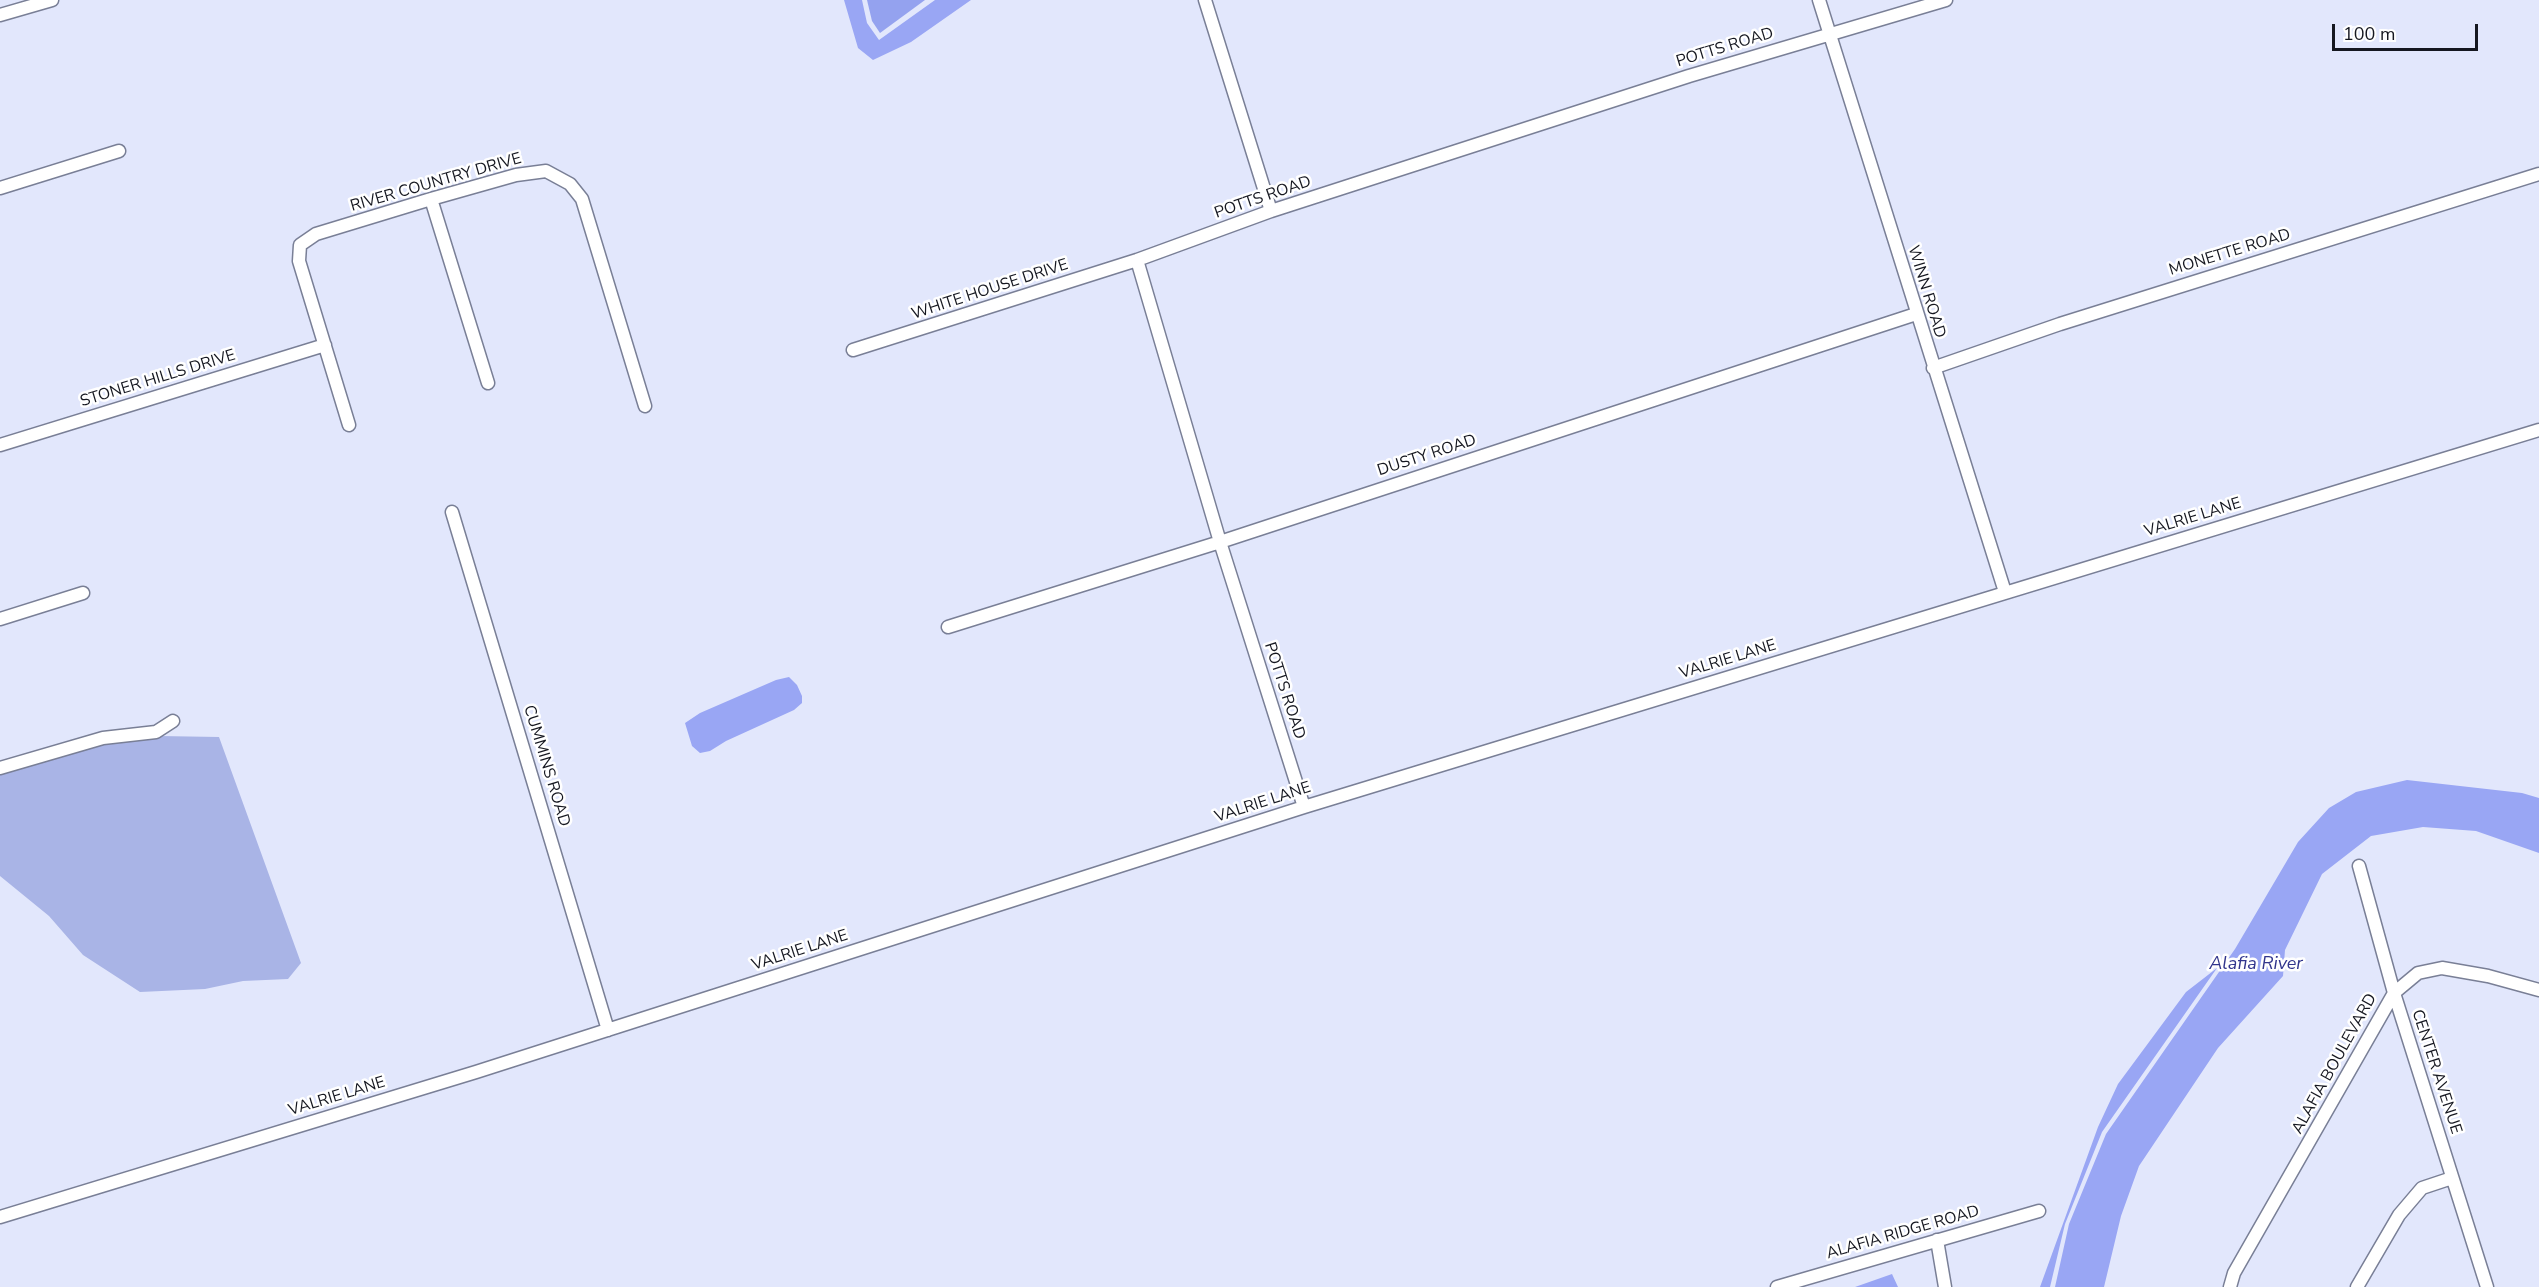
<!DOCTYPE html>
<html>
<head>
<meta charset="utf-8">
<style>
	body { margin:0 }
	#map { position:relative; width:2539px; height:1287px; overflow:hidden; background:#e2e7fc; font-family:"Nunito Sans",sans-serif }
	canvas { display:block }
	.scale { position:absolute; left:2332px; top:24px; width:146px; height:27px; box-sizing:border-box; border:3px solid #151720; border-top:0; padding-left:8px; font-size:18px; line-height:21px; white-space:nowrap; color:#151720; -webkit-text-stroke:4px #fff; paint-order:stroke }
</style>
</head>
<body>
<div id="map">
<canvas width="2539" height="1287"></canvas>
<div class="scale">100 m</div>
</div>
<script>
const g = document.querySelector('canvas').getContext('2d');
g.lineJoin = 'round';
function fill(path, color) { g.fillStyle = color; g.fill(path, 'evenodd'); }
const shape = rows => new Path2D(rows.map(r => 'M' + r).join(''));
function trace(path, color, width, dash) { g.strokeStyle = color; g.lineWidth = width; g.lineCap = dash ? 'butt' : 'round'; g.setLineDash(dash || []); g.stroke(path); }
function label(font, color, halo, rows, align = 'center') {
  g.font = font + ' "Nunito Sans",sans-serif'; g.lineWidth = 5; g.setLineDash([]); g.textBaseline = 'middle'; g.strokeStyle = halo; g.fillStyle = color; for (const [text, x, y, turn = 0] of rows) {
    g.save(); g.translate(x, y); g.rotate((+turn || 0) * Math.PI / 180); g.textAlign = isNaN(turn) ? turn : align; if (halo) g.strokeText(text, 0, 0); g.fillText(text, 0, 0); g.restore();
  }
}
fill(shape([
	[159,736,219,737,301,963,288,979,243,981,205,989,140,992,83,955,49,916,0,876,0,773,103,742]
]), '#a9b4e6');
fill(shape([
	[867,0,925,0,880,33,872,21]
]), '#94a2ef');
fill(shape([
	[844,0,862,0,867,23,879,40,935,0,971,0,911,42,873,60,858,48],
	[789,677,797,685,802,696,802,703,794,710,726,741,710,751,700,753,692,746,685,723,700,713,776,680],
	[2407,780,2522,793,2539,798,2539,853,2476,831,2423,827,2371,836,2322,874,2285,950,2283,976,2218,1048,2139,1166,2121,1216,2104,1287,2055,1287,2069,1224,2106,1134,2235,949,2298,842,2329,808,2356,792],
	[2217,968,2102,1132,2065,1224,2050,1287,2040,1287,2098,1127,2118,1084,2186,992],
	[1892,1274,1898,1287,1855,1287]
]), '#99a6f4');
const minor = shape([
	[1205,0,1271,211],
	[1819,0,2005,592],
	[0,15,52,0],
	[0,188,119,151],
	[431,199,488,383],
	[1137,260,1220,542,1304,807],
	[853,350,1137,260,1271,211,1689,76,1946,0],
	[1933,368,2060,324,2539,174],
	[349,425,299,261,300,245,316,234,431,199,516,175,546,171,570,184,582,199,645,406],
	[0,445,325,345],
	[452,512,608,1030],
	[0,619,83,593],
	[948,627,1220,542,1916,314],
	[0,768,103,738,156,732,173,721],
	[2359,866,2394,993,2487,1287],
	[0,1217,476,1072,1304,807,2539,430],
	[1937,1240,1945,1287],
	[1777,1287,2039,1211],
	[2230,1287,2234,1273,2394,993,2418,973,2442,968,2488,976,2539,990],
	[2357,1287,2399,1215,2422,1188,2452,1178]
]);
trace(minor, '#797f96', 15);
trace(minor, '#fff', 12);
label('16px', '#151720', '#fff', [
	["POTTS ROAD",1725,48,-17],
	["RIVER COUNTRY DRIVE",436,183,-16],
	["POTTS ROAD",1263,198,-19],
	["MONETTE ROAD",2230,253,-17],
	["WHITE HOUSE DRIVE",990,290,-18],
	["WINN ROAD",1926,292,73],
	["STONER HILLS DRIVE",158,379,-17],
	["DUSTY ROAD",1427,456,-18],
	["VALRIE LANE",2193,518,-17],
	["VALRIE LANE",1728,660,-17],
	["POTTS ROAD",1284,691,72],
	["CUMMINS ROAD",546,766,73],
	["VALRIE LANE",1263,803,-18],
	["VALRIE LANE",800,951,-18],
	["ALAFIA BOULEVARD",2335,1064,-61],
	["CENTER AVENUE",2436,1072,72],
	["VALRIE LANE",337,1097,-17],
	["ALAFIA RIDGE ROAD",1903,1233,-16]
]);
label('italic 18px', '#31358c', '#fff', [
	["Alafia River",2256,965]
]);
</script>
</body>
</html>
